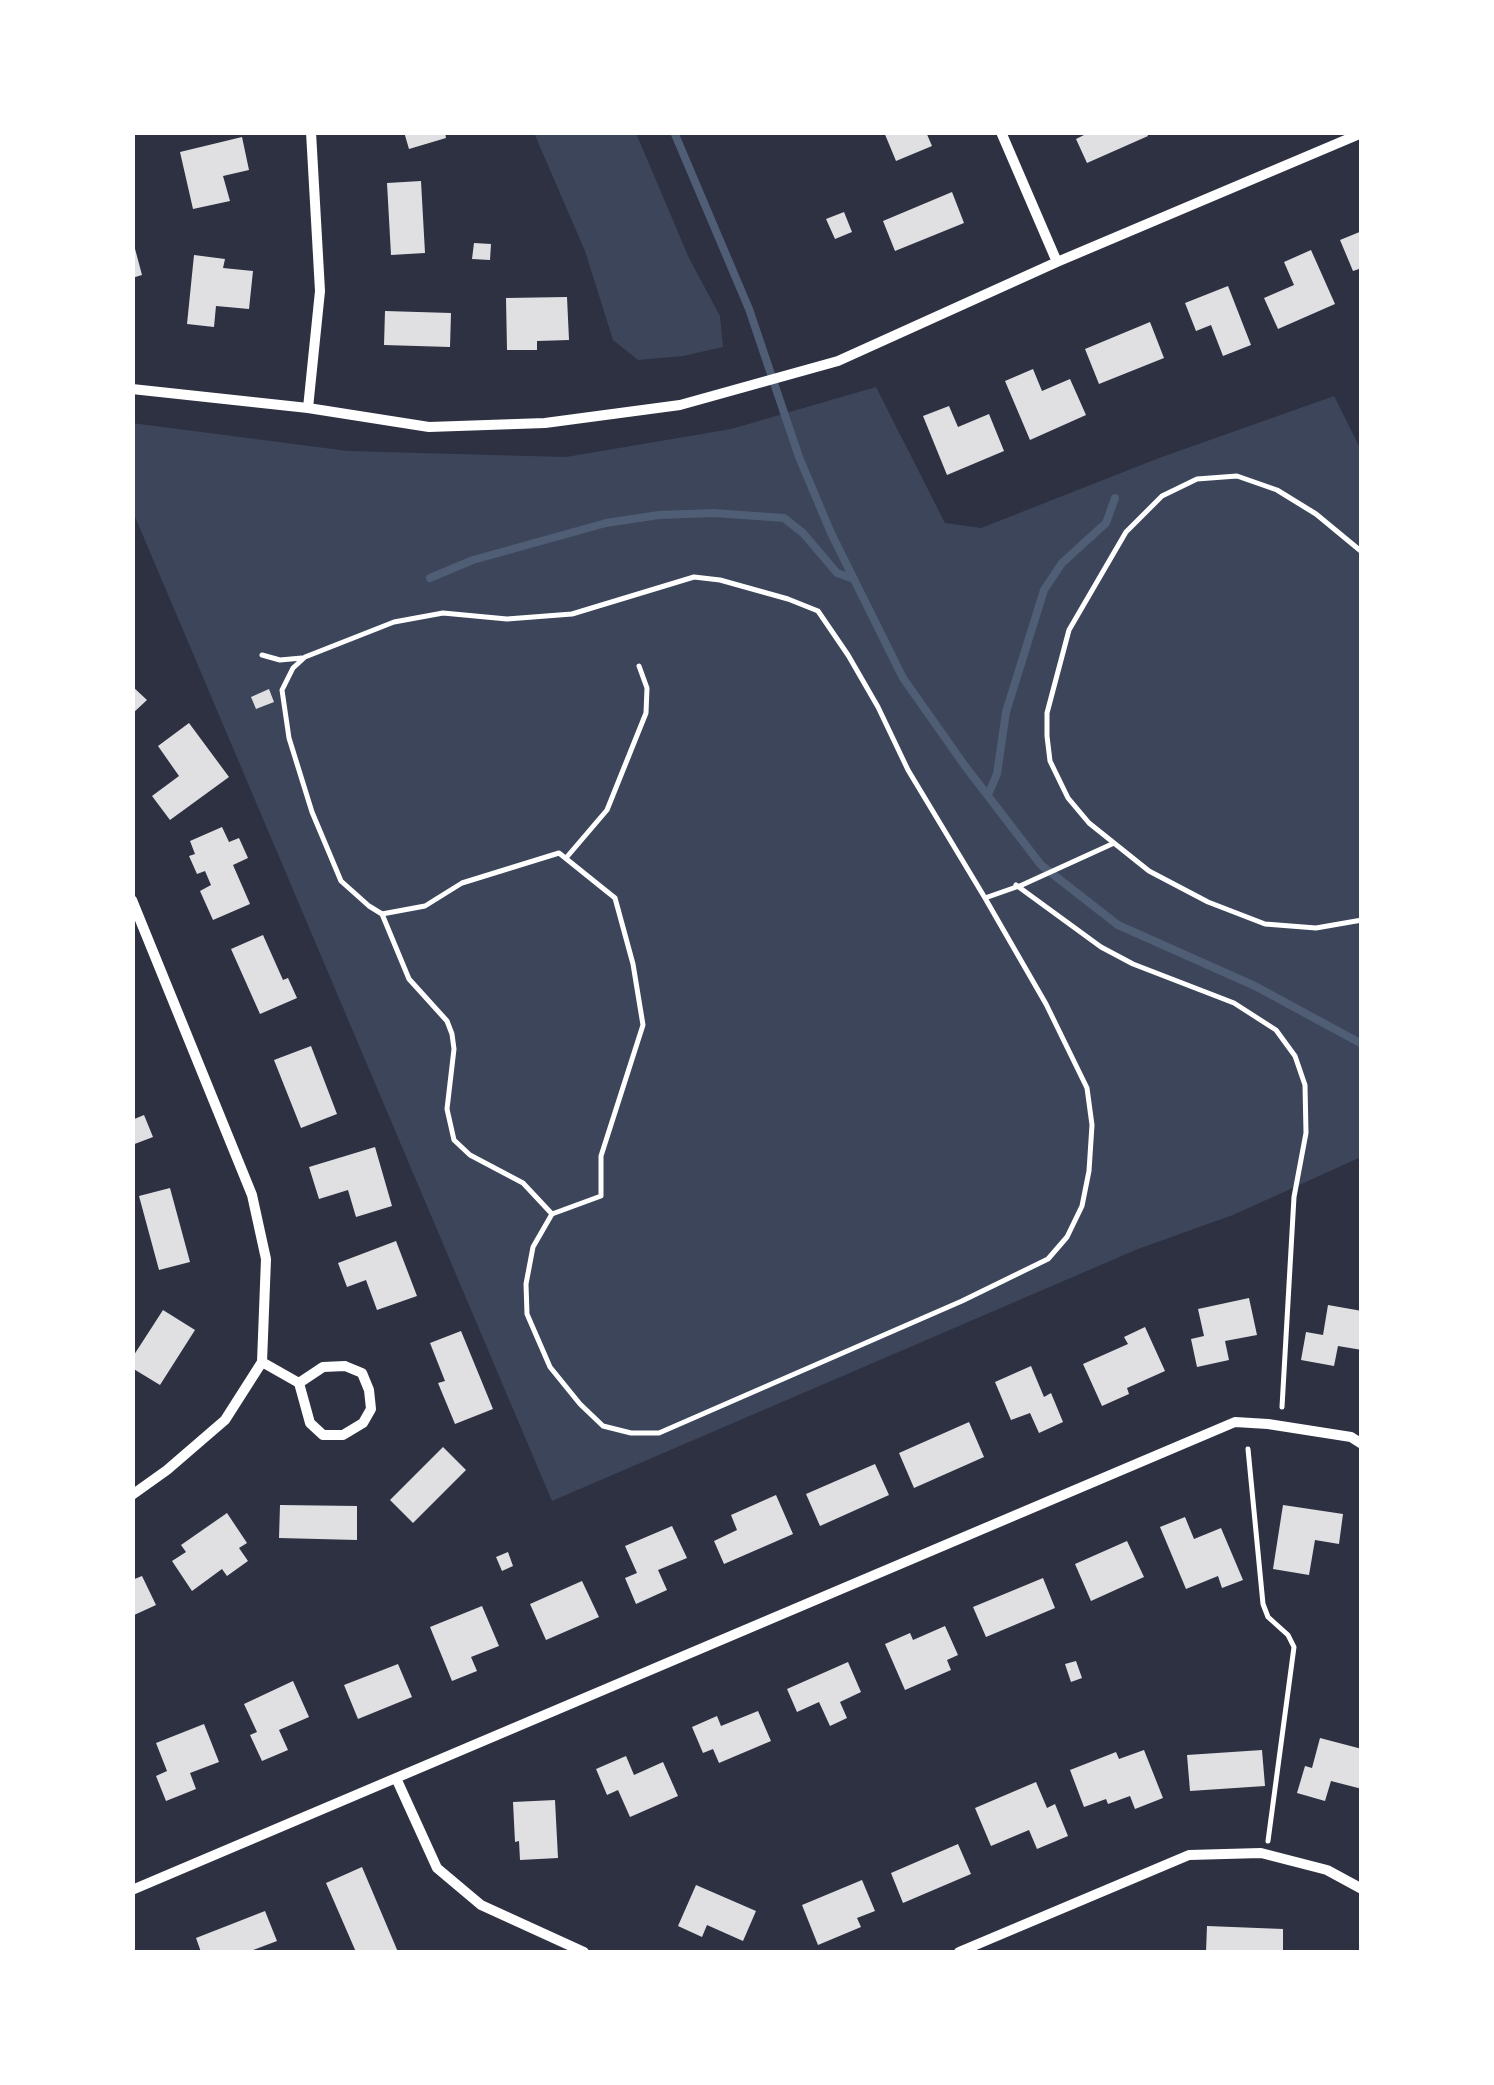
<!DOCTYPE html>
<html>
<head>
<meta charset="utf-8">
<style>
	body { margin:0 }
	#map { position:relative; width:1494px; height:2085px; overflow:hidden; background:#2d3142; font-family:"Roboto Condensed",sans-serif }
	canvas { display:block }
	.frame { position:absolute; inset:0; border:135px solid #fff; pointer-events:none }
</style>
</head>
<body>
<div id="map">
<canvas width="1494" height="2085"></canvas>
<div class="frame"></div>
</div>
<script>
const g = document.querySelector('canvas').getContext('2d');
g.lineJoin = 'round';
function fill(path, color) { g.fillStyle = color; g.fill(path, 'evenodd'); }
const shape = rows => new Path2D(rows.map(r => 'M' + r).join(''));
function trace(path, color, width, dash) { g.strokeStyle = color; g.lineWidth = width; g.lineCap = dash ? 'butt' : 'round'; g.setLineDash(dash || []); g.stroke(path); }
fill(shape([
	[534,133,636,133,689,258,720,316,723,347,683,356,638,360,613,340,585,251],
	[876,387,945,523,981,528,1159,458,1334,396,1362,452,1361,1157,1233,1215,1138,1249,552,1501,133,512,132,423,348,451,566,457,731,429]
]), '#3c4559');
trace(shape([
	[674,132,749,309,799,457,831,533,903,678,965,766,1041,865,1118,925,1255,986,1362,1044],
	[430,578,473,560,606,523,659,515,714,513,784,518,803,533,837,573,854,579],
	[988,795,997,774,1006,712,1044,590,1062,563,1106,523,1115,498]
]), '#4f5d75', 8);
fill(shape([
	[404,132,445,132,446,138,409,149],
	[884,132,926,132,932,146,896,161],
	[1090,132,1146,132,1148,136,1087,163,1076,139],
	[242,137,249,170,223,176,230,201,193,209,180,152],
	[421,181,425,253,391,255,387,183],
	[952,192,964,223,895,251,883,221],
	[844,212,852,232,835,239,826,219],
	[1362,231,1362,268,1353,271,1340,240],
	[474,243,491,244,490,260,472,259],
	[134,245,142,275,132,278,132,246],
	[1311,250,1335,304,1278,329,1264,298,1294,285,1284,262],
	[194,255,225,259,223,268,253,271,249,309,216,306,214,327,187,324],
	[1228,286,1251,345,1223,356,1211,325,1196,331,1185,303],
	[567,297,569,340,537,341,537,350,507,350,506,298],
	[385,311,451,313,450,347,384,345],
	[1150,322,1164,358,1099,384,1085,349],
	[1033,369,1042,391,1070,379,1086,415,1030,440,1005,381],
	[949,406,958,427,989,414,1004,451,947,475,923,416],
	[132,686,147,700,132,714],
	[269,689,274,702,256,709,251,697],
	[189,723,229,777,170,820,152,796,179,776,158,746],
	[222,827,229,842,239,838,248,858,233,865,250,904,213,920,200,891,211,885,205,871,197,874,189,856,195,854,190,841],
	[263,935,283,980,288,978,297,998,260,1014,231,949],
	[311,1046,337,1114,301,1128,274,1060],
	[144,1115,153,1137,132,1145,132,1120],
	[375,1147,392,1206,356,1217,348,1190,319,1199,309,1167],
	[170,1188,190,1262,159,1270,139,1196],
	[396,1241,417,1296,377,1310,366,1280,347,1287,338,1263],
	[1249,1298,1257,1335,1225,1341,1229,1360,1197,1367,1191,1339,1204,1336,1198,1309],
	[1328,1305,1362,1311,1362,1350,1338,1346,1334,1366,1301,1360,1306,1332,1323,1335],
	[163,1310,195,1330,160,1385,132,1368,132,1358],
	[1145,1327,1165,1371,1127,1388,1129,1394,1102,1406,1083,1364,1128,1344,1124,1337],
	[461,1331,493,1409,455,1424,438,1383,445,1381,430,1343],
	[1031,1366,1044,1397,1051,1393,1063,1422,1039,1433,1030,1413,1011,1420,995,1382],
	[969,1422,984,1457,914,1488,899,1453],
	[443,1447,466,1470,413,1523,390,1500],
	[875,1464,889,1495,820,1526,806,1494],
	[776,1495,793,1534,724,1564,714,1541,737,1530,731,1515],
	[280,1505,357,1506,357,1540,279,1538],
	[1283,1505,1343,1514,1339,1544,1315,1540,1309,1575,1273,1569],
	[227,1513,247,1543,239,1548,248,1561,227,1576,222,1569,192,1591,172,1561,186,1552,181,1545],
	[1185,1517,1194,1539,1221,1528,1243,1580,1222,1588,1218,1576,1186,1589,1160,1527],
	[672,1526,687,1558,658,1570,667,1590,636,1604,625,1578,637,1573,625,1546],
	[1127,1541,1144,1577,1091,1601,1075,1564],
	[508,1552,513,1566,502,1571,496,1557],
	[142,1576,156,1605,132,1616,132,1580],
	[1043,1578,1055,1608,986,1637,973,1607],
	[582,1581,599,1617,546,1640,530,1604],
	[482,1606,499,1646,471,1657,477,1671,452,1681,430,1627],
	[945,1626,958,1655,947,1660,951,1670,905,1690,885,1644,910,1633,913,1640],
	[1076,1661,1082,1678,1071,1682,1065,1664],
	[848,1662,861,1692,840,1702,847,1718,830,1726,819,1702,797,1712,787,1689],
	[398,1664,412,1697,358,1719,344,1685],
	[293,1681,309,1717,279,1730,288,1750,262,1761,250,1735,257,1732,244,1704],
	[758,1711,771,1741,719,1763,713,1749,703,1753,692,1727,717,1716,721,1726],
	[204,1724,219,1762,190,1773,196,1789,166,1801,156,1776,167,1771,156,1743],
	[1320,1738,1362,1749,1362,1789,1331,1781,1325,1801,1297,1793,1305,1766,1312,1768],
	[1144,1750,1163,1798,1135,1809,1130,1796,1108,1804,1106,1799,1084,1807,1070,1770,1116,1752,1119,1759],
	[1262,1750,1265,1786,1190,1791,1187,1755],
	[626,1756,634,1775,663,1762,678,1796,630,1817,618,1790,607,1795,596,1769],
	[1036,1782,1047,1808,1055,1804,1068,1836,1037,1849,1029,1830,991,1846,975,1808],
	[555,1800,558,1858,520,1860,519,1841,515,1842,513,1802],
	[958,1844,971,1874,903,1903,891,1873],
	[362,1867,398,1952,356,1952,326,1883],
	[862,1880,875,1911,857,1918,861,1927,818,1945,802,1905],
	[696,1885,756,1911,743,1941,707,1925,702,1937,678,1926],
	[265,1911,277,1941,248,1952,201,1952,196,1938],
	[1207,1926,1283,1929,1283,1952,1206,1952]
]), '#e0e0e3');
trace(shape([
	[1362,552,1316,514,1277,490,1237,476,1197,479,1162,496,1126,532,1069,630,1047,713,1047,736,1050,761,1068,798,1089,823,1149,871,1208,902,1265,924,1316,928,1362,920],
	[262,655,280,660,302,658],
	[566,858,607,810,646,713,647,688,639,666],
	[1016,885,1101,947,1133,964,1234,1003,1276,1030,1295,1056,1305,1085,1306,1133,1294,1197,1282,1407],
	[985,898,908,770,878,707,848,655,818,611,788,599,720,580,694,577,572,614,507,619,443,613,394,622,305,657,293,668,282,690,289,738,312,812,341,881,369,906,382,914,425,906,462,883,559,853,615,898,633,964,643,1025,601,1156,601,1196,552,1214,533,1247,526,1284,527,1314,550,1367,580,1404,603,1426,631,1433,659,1433,962,1301,1048,1259,1067,1237,1082,1206,1089,1171,1092,1125,1087,1088,1046,1004,985,898,1022,885,1112,844],
	[382,914,409,979,447,1021,452,1034,454,1049,447,1109,454,1140,470,1155,523,1183,552,1214],
	[1248,1449,1263,1604,1268,1617,1288,1635,1294,1647,1268,1841]
]), '#fff', 5);
trace(shape([
	[1001,132,1057,262],
	[132,389,308,408,429,427,545,423,680,405,838,361,1057,262,1362,133],
	[308,408,320,291,311,132],
	[132,900,252,1195,266,1259,262,1362,225,1420,167,1470,132,1495],
	[262,1362,299,1383],
	[345,1366,362,1373,369,1390,371,1409,363,1423,343,1435,323,1435,310,1423,299,1383,323,1367,345,1366],
	[396,1778,437,1868,481,1905,584,1952],
	[132,1890,1235,1422,1268,1424,1351,1437,1362,1444],
	[959,1952,1189,1855,1261,1853,1327,1870,1362,1889]
]), '#fff', 10);
</script>
</body>
</html>
